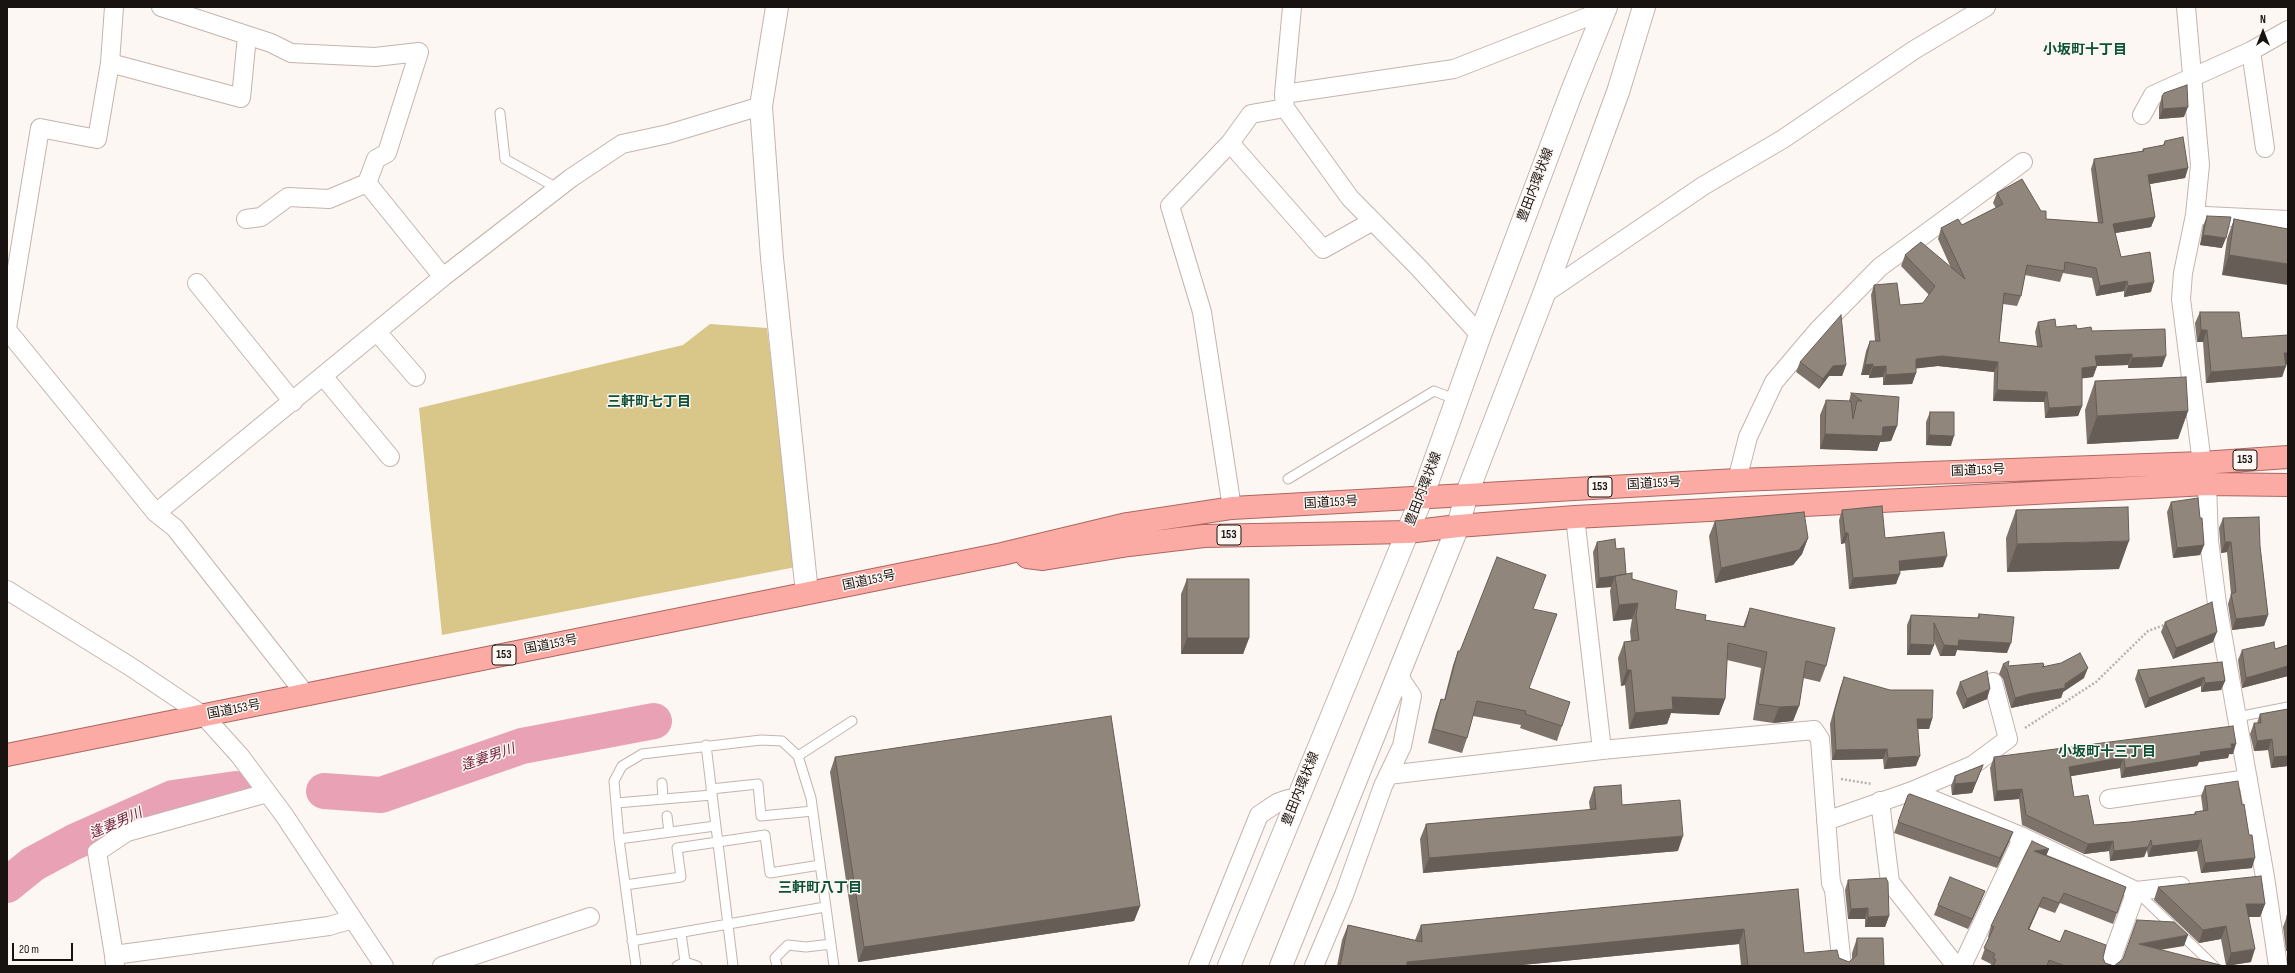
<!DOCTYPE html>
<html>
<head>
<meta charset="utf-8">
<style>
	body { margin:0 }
	#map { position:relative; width:2295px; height:973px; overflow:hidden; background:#fdf7f3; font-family:"Sofia Sans Condensed",sans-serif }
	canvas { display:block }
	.frame { position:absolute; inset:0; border:8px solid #181210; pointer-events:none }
	.north { position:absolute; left:2243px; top:12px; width:40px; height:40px; -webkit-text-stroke:3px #fdf7f3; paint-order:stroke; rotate:0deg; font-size:11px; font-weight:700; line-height:16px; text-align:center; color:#181210 }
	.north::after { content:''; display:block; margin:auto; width:14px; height:18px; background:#181210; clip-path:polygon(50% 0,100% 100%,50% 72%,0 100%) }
	.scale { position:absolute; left:12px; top:943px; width:61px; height:18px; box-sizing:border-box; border:2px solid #181210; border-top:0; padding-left:5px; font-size:12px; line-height:14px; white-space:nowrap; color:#181210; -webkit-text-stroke:3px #fdf7f3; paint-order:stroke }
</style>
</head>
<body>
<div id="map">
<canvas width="2295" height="973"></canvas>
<div class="frame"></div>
<div class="north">N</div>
<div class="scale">20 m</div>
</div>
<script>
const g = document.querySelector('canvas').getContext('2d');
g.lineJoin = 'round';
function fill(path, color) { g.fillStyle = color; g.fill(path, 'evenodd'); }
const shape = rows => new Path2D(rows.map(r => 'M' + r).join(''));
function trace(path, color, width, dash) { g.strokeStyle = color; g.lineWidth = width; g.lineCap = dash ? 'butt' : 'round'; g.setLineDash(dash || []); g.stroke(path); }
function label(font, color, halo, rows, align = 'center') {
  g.font = font + ' "Sofia Sans Condensed","Noto Sans JP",sans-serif'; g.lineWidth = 3; g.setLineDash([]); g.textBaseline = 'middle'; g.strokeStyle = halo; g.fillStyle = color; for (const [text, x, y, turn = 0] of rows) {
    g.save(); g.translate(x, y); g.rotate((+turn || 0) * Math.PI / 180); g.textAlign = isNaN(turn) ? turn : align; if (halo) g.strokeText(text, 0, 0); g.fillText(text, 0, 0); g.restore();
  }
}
fill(shape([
	[710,324,767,328,796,567,442,635,419,408,683,345]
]), '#d9c689');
trace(shape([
	[324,791,381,795,522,746,654,721],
	[7,885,33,864,74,842,173,798,236,789]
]), '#e9a2b5', 36);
const service = shape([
	[500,113,505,159,557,188],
	[1288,479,1434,391,1457,400],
	[2237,717,2288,707],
	[706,745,733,966],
	[798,756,852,721],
	[662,783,663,799],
	[711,789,758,784,761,816,813,811],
	[616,803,712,795],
	[667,816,669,832],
	[619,839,715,826],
	[625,885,681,877,677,848,765,835,770,873,820,865],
	[2136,891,2214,966],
	[681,933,685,962],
	[632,941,825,907],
	[636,966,619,839,614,781,622,766,642,754,761,740,782,741,798,756,811,798,834,966],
	[677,966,685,962,697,966],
	[777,966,775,958,788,945,806,947,831,944]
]);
const minor = shape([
	[161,7,271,43,291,53,375,57,419,52,387,153,376,159,367,183,329,199,288,197,261,217,246,219],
	[1292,7,1284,94,1285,108,1350,198,1419,268,1480,335],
	[2186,7,2200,165,2195,215,2183,273,2181,299,2202,463,2207,484,2209,541,2217,604,2265,877,2278,966],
	[2251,51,2265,148],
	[110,63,241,98,247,36],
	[1284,94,1454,69,1605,10],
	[1285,108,1251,114,1230,143,1323,249,1373,221],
	[2142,115,2153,95,2251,51,2288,30],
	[1230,143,1170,206,1202,312,1232,508],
	[367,183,443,277],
	[2206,216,2288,220],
	[197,283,293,402],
	[1544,294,1703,186,1783,139,1914,50,1986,7],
	[7,328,40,128,97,139,110,63,114,7],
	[7,330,156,513,175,528,306,695],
	[377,332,416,377],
	[323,376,390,457],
	[1737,480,1748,437,1774,382,1818,330,1880,267,2023,162],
	[156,513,443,277,571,178,622,144,668,134,761,106],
	[1575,517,1602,750,1814,730,1820,739,1831,883,1834,890,1842,966],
	[7,590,131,667,204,716,240,756,284,815,384,966],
	[1388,775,1602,750],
	[1912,791,2023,837,2136,891,2181,886],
	[2109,799,2248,779],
	[1880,801,1890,882,1956,966],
	[1826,821,1912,791,1973,765,2008,739,1993,682],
	[114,955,97,852,127,832,267,793],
	[115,966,114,955,329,926,353,919],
	[442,966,590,917],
	[1198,966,1259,815,1277,803,1288,799,1295,802],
	[1314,966,1344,895,1383,786,1402,746,1412,696,1398,675],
	[1962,966,2023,837],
	[2109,966,2136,891]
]);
const tertiary = shape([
	[777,7,761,106,772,258,807,593],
	[1229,966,1422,497,1480,335,1572,91,1606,7],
	[1281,966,1458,526,1467,493,1544,294,1618,92,1644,7]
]);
const trunk = shape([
	[1027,557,1043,559,1129,545,1204,536,1408,532,1458,526,1575,517,2207,484,2288,485],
	[7,755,1002,554,1127,524,1232,508,1737,480,2202,463,2288,457]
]);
trace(service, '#c4b4ad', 11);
trace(minor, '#c4b4ad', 20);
trace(tertiary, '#c4b4ad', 24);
trace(trunk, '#ac6762', 24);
trace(shape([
	[2025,728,2096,682,2148,631,2167,624],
	[1841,779,1872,784]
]), '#b8b2af', 2.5, [2, 2]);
trace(service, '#fff', 9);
trace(minor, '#fff', 18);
trace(tertiary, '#fff', 22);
trace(trunk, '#fcaaa4', 22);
fill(shape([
	[2162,96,2184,117,2159,119,2159,107],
	[2165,141,2188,168,2185,178,2150,184,2155,217,2151,227,2115,233,2121,257,2151,292,2124,297,2124,291,2096,296,2092,278,2063,273,2060,282,2025,275,2021,296,2017,306,2003,304,1999,342,2037,346,2035,332,2038,322,2056,327,2092,331,2162,367,2128,368,2128,365,2097,366,2093,377,2082,378,2082,406,2078,416,2045,418,2044,402,1993,401,1994,372,1938,366,1916,368,1916,373,1912,384,1883,385,1883,377,1869,378,1869,375,1861,375,1866,351,1870,341,1875,341,1871,295,1874,285,1900,305,1923,303,1929,295,1901,266,1905,255,1951,268,1938,239,1941,228,1962,225,1996,208,1993,203,1997,193,2041,211,2046,219,2098,223,2091,169,2094,159,2142,151,2143,149,2163,145],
	[2207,216,2222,248,2200,245,2203,226],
	[2234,219,2288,229,2222,275,2227,239],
	[2200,312,2287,364,2286,365,2282,377,2206,383,2203,342,2197,342,2195,323],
	[1800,362,1846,365,1842,376,1829,376,1819,389,1796,372],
	[2095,381,2188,411,2178,439,2087,444,2085,410],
	[1851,393,1897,426,1891,441,1880,442,1877,451,1820,449,1820,415,1826,400,1849,401],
	[1930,412,1951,446,1926,445,1926,422],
	[2171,502,2200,518,2204,545,2200,555,2173,558,2167,512],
	[1842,510,1885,538,1943,567,1900,571,1896,584,1849,589,1845,543,1841,544,1839,520],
	[2016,510,2119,569,2007,572,2006,538],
	[2223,518,2260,546,2268,615,2264,626,2232,630,2228,604,2231,594,2227,552,2221,553,2219,528],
	[1715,521,1808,538,1802,554,1793,565,1715,583,1709,536],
	[1597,542,1616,549,1626,574,1675,609,1705,620,1743,627,1750,608,1826,666,1820,682,1803,678,1799,706,1793,721,1773,723,1753,720,1761,668,1727,660,1725,699,1719,715,1671,713,1667,724,1629,729,1625,685,1621,686,1618,658,1624,642,1631,641,1630,631,1632,619,1613,621,1610,591,1611,587,1596,588,1593,552],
	[1187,579,1249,638,1243,654,1181,654,1181,594],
	[1533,609,1529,688,1562,726,1557,741,1520,728,1521,725,1473,716,1467,738,1462,753,1428,743,1436,713,1441,699,1444,700,1453,665,1458,651,1460,651],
	[1979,614,2007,653,1957,650,1955,656,1940,656,1934,641,1934,645,1930,655,1907,655,1907,625,1911,615,1977,618],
	[2165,622,2213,642,2173,659,2161,632],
	[2288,645,2288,676,2242,688,2238,660,2242,650,2275,649],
	[2222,662,2225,681,2221,690,2201,692,2201,686,2145,708,2135,679,2138,670],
	[2003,664,2008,666,2044,666,2084,678,2063,692,2061,698,2025,705,2011,708,2003,679,1999,674],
	[1844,677,1932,719,1929,729,1917,729,1916,766,1884,769,1883,759,1832,760,1830,724,1840,688],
	[1960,682,1987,699,1963,709,1956,693],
	[2288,709,2288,766,2271,768,2268,750,2254,751,2250,734,2254,723,2257,723,2260,714],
	[2229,754,2228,758,2199,762,2197,766,2121,778,2120,768,2071,776,2074,797,2094,825,2130,822,2194,814,2195,812,2203,811,2201,796,2205,786,2242,805,2252,868,2201,873,2197,851,2148,857,2147,850,2144,857,2110,861,2109,851,2084,854,2022,825,2019,799,1994,801,1990,768,1994,757,2233,754],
	[835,757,1140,906,1134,921,858,962,830,772],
	[1983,765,1972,793,1952,795,1951,786,1955,776],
	[1594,787,1622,805,1678,851,1423,873,1420,839,1426,824,1590,810,1589,802],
	[1908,795,2013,832,2009,842,1997,868,1894,833],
	[2047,855,2126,887,2113,924,2060,903,2055,913,2039,907,2029,929,2103,958,2105,963,2114,966,1991,966,1991,964,1981,959,1989,937,1988,937,1991,926],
	[1848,880,1889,916,1885,927,1865,927,1865,919,1848,919,1845,890],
	[2158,887,2265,904,2260,917,2249,917,2251,962,2226,966,2221,939,2199,943,2154,900],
	[1798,889,1804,953,1839,958,1849,962,1852,959,1852,953,1857,938,1884,966,1741,966,1739,944,1511,966,1337,966,1342,940,1348,925,1415,940,1421,925],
	[1981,901,1968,929,1934,915,1938,905],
	[2287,916,2288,916,2288,951,2286,951,2283,927]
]), '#7d736a');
fill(shape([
	[2188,107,2184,117,2159,119,2163,109],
	[2188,168,2185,178,2144,185,2148,175],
	[2155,217,2151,227,2110,234,2113,224],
	[2203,235,2226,238,2222,248,2200,245],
	[2229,255,2288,264,2288,285,2222,275],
	[2127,281,2124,291,2096,296,2100,286],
	[2154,282,2151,292,2124,297,2128,286],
	[2201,330,2207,330,2203,342,2197,342],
	[2284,353,2288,353,2288,361,2287,364,2280,365],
	[2132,354,2128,365,2091,366,2095,356],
	[1942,356,1998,362,1994,372,1938,366,1912,369,1916,359],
	[2166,356,2162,367,2128,368,2132,358],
	[1873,364,1869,375,1861,375,1865,365],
	[1846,365,1842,376,1829,376,1819,389,1823,379,1833,366],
	[1886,366,1883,377,1869,378,1873,367],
	[2097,366,2093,377,2078,379,2082,368],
	[2286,366,2282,377,2206,383,2211,372],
	[1916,373,1912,384,1883,385,1886,375],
	[1997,390,2047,392,2044,402,1993,401],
	[2082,406,2078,416,2045,418,2049,408],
	[2188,411,2178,439,2087,444,2097,416],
	[1897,426,1891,441,1880,442,1877,451,1820,449,1825,434,1883,427],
	[1929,435,1954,436,1951,446,1926,445],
	[1845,533,1848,533,1845,543,1841,544],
	[1808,538,1802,554,1793,565,1715,583,1721,568],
	[2129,541,2119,569,2007,572,2017,544],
	[2225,542,2231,542,2227,552,2221,553],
	[2204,545,2200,555,2173,558,2177,548],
	[1947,556,1943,567,1895,571,1899,561],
	[1900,574,1896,584,1849,589,1853,578],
	[1615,576,1611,587,1596,588,1599,578],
	[1638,603,1632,619,1613,621,1619,605],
	[2268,615,2264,626,2232,630,2236,619],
	[2217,632,2213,642,2173,659,2176,648],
	[1187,638,1249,638,1243,654,1181,654],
	[1959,640,2011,643,2007,653,1957,650,1955,656,1940,656,1944,645],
	[1910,644,1934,645,1930,655,1907,655],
	[2288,666,2288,676,2242,688,2246,678],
	[2088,668,2084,678,2063,692,2061,698,2025,705,2011,708,2015,698,2065,684],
	[1627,670,1631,670,1625,685,1621,686],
	[2204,677,2201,686,2145,708,2149,698],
	[2225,681,2221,690,2201,692,2205,683],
	[1990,689,1987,699,1963,709,1967,699],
	[1672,697,1725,699,1719,715,1671,713,1667,724,1629,729,1635,713],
	[1799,706,1793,721,1773,723,1779,707],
	[1917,719,1932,719,1929,729,1913,729],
	[2272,739,2268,750,2254,751,2257,741],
	[2231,744,2236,744,2233,754,2229,754,2228,758,2199,762,2197,766,2121,778,2125,768,2200,752],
	[1887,749,1883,759,1832,760,1836,750],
	[1920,756,1916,766,1884,769,1888,758],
	[2288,756,2288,766,2271,768,2274,757],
	[2124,757,2120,768,2066,777,2069,767],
	[1983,765,1972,793,1952,795,1955,784],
	[2022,789,2019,799,1994,801,1997,791],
	[2013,832,2009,842,1997,868,2000,858],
	[1683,836,1678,851,1423,873,1429,858],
	[2151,840,2144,857,2110,861,2114,851],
	[2201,840,2197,851,2148,857,2152,846],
	[2113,841,2109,851,2084,854,2088,844],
	[2049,849,2045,859,2034,851],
	[2255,858,2252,868,2201,873,2205,863],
	[1985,891,1981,901,1968,929,1972,919],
	[2043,897,2039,907,2025,939,2028,929],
	[2246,904,2265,904,2260,917,2241,917],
	[1140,906,1134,921,858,962,864,947],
	[1868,908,1865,919,1848,919,1851,909],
	[1889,916,1885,927,1865,927,1868,917],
	[2226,926,2221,939,2199,943,2203,930],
	[1744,929,1739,944,1512,966,1406,966,1407,962],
	[2188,935,2184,946,2135,954,2139,944],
	[2255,949,2251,962,2226,966,2231,953]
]), '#665e56');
const building = shape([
	[2187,85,2188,107,2163,109,2162,96,2164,93,2187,85],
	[2183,137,2188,168,2148,175,2155,217,2113,224,2121,257,2150,252,2154,282,2128,286,2127,281,2100,286,2096,268,2065,262,2064,271,2027,265,2021,296,2004,293,1999,342,2042,347,2038,322,2055,319,2056,327,2076,325,2077,329,2091,327,2092,331,2165,329,2166,356,2132,358,2132,354,2095,356,2097,366,2082,368,2082,406,2049,408,2047,392,1997,390,1998,362,1942,356,1916,359,1916,373,1886,375,1886,366,1873,367,1873,364,1865,365,1870,341,1880,341,1874,285,1897,283,1900,305,1923,303,1935,286,1905,255,1912,249,1921,242,1965,279,1941,228,1958,219,1962,225,2003,204,1997,193,2022,179,2041,211,2046,211,2046,219,2103,223,2094,159,2144,151,2143,149,2164,145,2165,141,2183,137],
	[2207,216,2231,217,2226,238,2203,235,2207,216],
	[2234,219,2288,229,2288,264,2229,255,2234,219],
	[2200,312,2239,312,2242,338,2288,335,2288,353,2284,353,2286,366,2211,372,2207,330,2201,330,2200,312],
	[1841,315,1846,365,1833,366,1823,379,1800,362,1841,315],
	[2186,377,2188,411,2097,416,2095,381,2186,377],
	[1851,393,1899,397,1897,426,1883,427,1882,436,1825,434,1826,400,1851,401,1853,419,1857,401,1862,401,1851,393],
	[1930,412,1954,412,1954,436,1929,435,1930,412],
	[2198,498,2200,518,2202,518,2204,545,2177,548,2171,502,2198,498],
	[1882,506,1885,538,1944,532,1947,556,1899,561,1900,574,1853,578,1848,533,1845,533,1842,510,1882,506],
	[2128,507,2129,541,2017,544,2016,510,2128,507],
	[1804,512,1808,538,1799,550,1721,568,1715,521,1804,512],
	[2259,517,2260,546,2268,615,2236,619,2231,594,2236,592,2231,542,2225,542,2223,518,2259,517],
	[1615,539,1616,549,1624,548,1626,574,1615,576,1616,576,1599,578,1597,542,1615,539],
	[1497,557,1546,575,1533,609,1557,614,1529,688,1570,702,1562,726,1525,714,1526,711,1477,701,1467,738,1433,729,1441,699,1445,700,1458,651,1460,651,1497,557],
	[1632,573,1632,579,1677,591,1675,609,1706,615,1705,620,1745,627,1750,608,1835,628,1826,666,1806,661,1799,706,1779,707,1758,704,1767,652,1728,643,1725,699,1672,697,1673,709,1635,713,1631,670,1627,670,1624,642,1639,640,1636,615,1638,603,1619,605,1615,576,1632,573],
	[1187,579,1249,579,1249,638,1187,638,1187,579],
	[2212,602,2217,632,2176,648,2165,622,2212,602],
	[1979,614,2014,617,2011,643,1959,640,1958,646,1944,645,1934,623,1934,645,1910,644,1911,615,1979,618,1979,614],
	[2274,642,2275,649,2288,645,2288,666,2246,678,2242,650,2274,642],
	[2080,653,2088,668,2065,684,2065,688,2029,694,2015,698,2007,669,2003,664,2009,661,2008,666,2043,663,2044,665,2042,667,2061,663,2080,653],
	[2222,662,2225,681,2205,683,2204,677,2149,698,2138,670,2222,662],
	[1987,671,1990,689,1967,699,1960,682,1987,671],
	[1844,677,1890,690,1933,690,1932,719,1917,719,1920,756,1888,758,1887,749,1836,750,1834,713,1844,677],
	[2288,709,2288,756,2274,757,2272,739,2257,741,2254,723,2261,723,2260,714,2288,709],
	[1111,716,1140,906,864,947,835,757,1111,716],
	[2233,726,2236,744,2231,744,2232,748,2200,752,2201,755,2125,768,2124,757,2069,767,2074,797,2088,795,2094,825,2130,822,2196,814,2195,812,2208,810,2205,786,2238,781,2242,805,2244,804,2249,835,2252,835,2255,858,2205,863,2201,840,2152,846,2151,840,2148,847,2114,851,2113,841,2088,844,2026,815,2022,789,1997,791,1994,757,2233,726],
	[1983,765,1976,782,1955,784,1955,776,1983,765],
	[1621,785,1622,805,1680,800,1683,836,1429,858,1426,824,1596,809,1594,787,1621,785],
	[1910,794,2013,832,2000,858,1898,822,1908,795,1910,794],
	[2032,841,2049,849,2034,851,2126,887,2117,913,2064,893,2059,903,2043,897,2028,929,2060,942,2065,930,2106,945,2103,958,2105,963,2114,966,2065,966,2049,960,2047,966,1993,966,1996,960,1993,958,1995,954,1984,948,1994,927,1991,926,2032,841],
	[2261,876,2265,904,2246,904,2255,949,2231,953,2226,926,2203,930,2158,887,2261,876],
	[1950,877,1985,891,1972,919,1938,905,1950,877],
	[1886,878,1888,882,1889,916,1868,917,1868,908,1851,909,1848,880,1886,878],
	[1798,889,1804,953,1837,950,1839,958,1849,962,1857,955,1857,938,1883,938,1884,966,1748,966,1744,929,1407,962,1407,966,1340,966,1348,925,1422,942,1421,925,1798,889],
	[2287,916,2288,916,2288,926,2287,916],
	[2137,920,2174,922,2188,935,2139,944,2224,966,2114,966,2123,959,2137,920]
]);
fill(building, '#91867b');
trace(building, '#665e56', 1);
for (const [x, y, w] of [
	[2245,460,24],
	[1600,487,24],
	[1229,535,24],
	[504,655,24]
]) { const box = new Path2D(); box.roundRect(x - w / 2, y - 10, w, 20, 3); g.fillStyle = '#fdf7f3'; g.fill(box); trace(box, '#181210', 1); }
label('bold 12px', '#181210', null, [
	["153",2245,460],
	["153",1600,487],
	["153",1229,535],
	["153",504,655]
]);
label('13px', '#181210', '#fdf7f3', [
	["豊田内環状線",1536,185,-69],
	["国道153号",1978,471,-2],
	["国道153号",1654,484,-3],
	["豊田内環状線",1424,489,-69],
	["国道153号",1331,503,-3],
	["国道153号",869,581,-12],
	["国道153号",551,645,-11],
	["国道153号",234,710,-11],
	["豊田内環状線",1301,789,-68]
]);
label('bold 14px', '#0c5136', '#fdf7f3', [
	["小坂町十丁目",2085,50],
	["三軒町七丁目",649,402],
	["小坂町十三丁目",2107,752],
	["三軒町八丁目",820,888]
]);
label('italic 14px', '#701f3d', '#fdf7f3', [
	["逢妻男川",488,758,-19],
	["逢妻男川",116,824,-24]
]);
</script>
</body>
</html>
